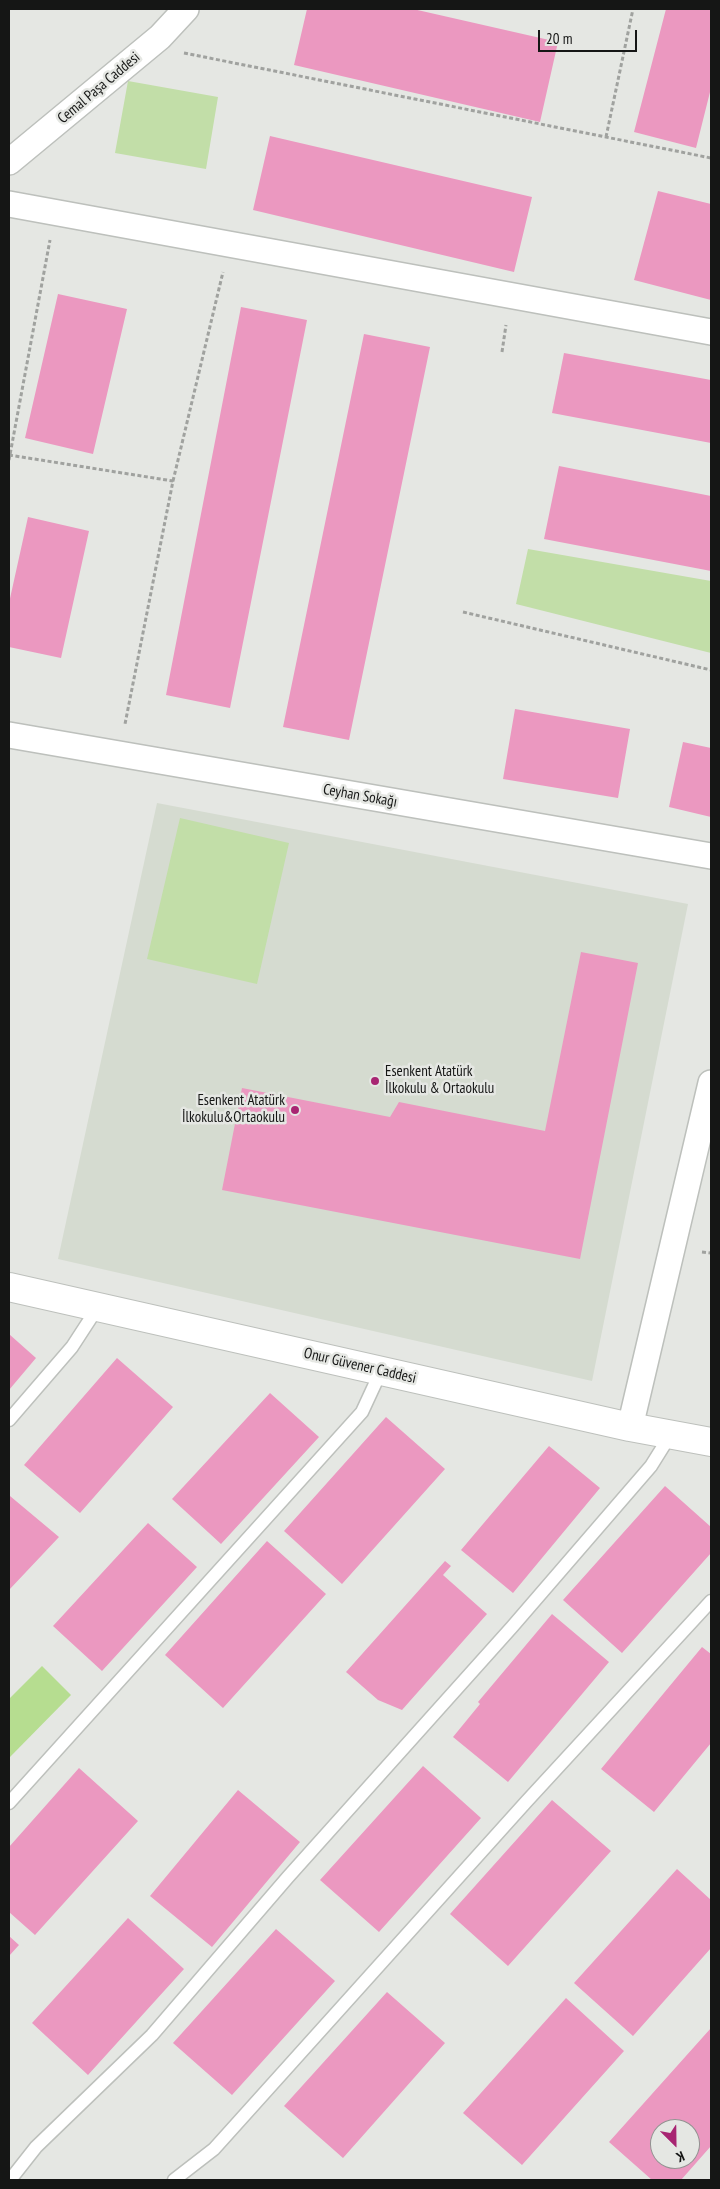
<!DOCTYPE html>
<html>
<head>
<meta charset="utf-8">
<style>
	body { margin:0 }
	#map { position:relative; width:720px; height:2189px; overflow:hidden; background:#e5e7e3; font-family:"PT Sans Narrow",sans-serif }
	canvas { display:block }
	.frame { position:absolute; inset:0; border:10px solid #151615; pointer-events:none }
	.north { position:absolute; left:650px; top:2119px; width:50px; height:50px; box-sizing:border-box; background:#e5e7e3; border:1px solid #929391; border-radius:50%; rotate:157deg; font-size:14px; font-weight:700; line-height:20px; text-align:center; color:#151615 }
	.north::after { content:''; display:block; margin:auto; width:18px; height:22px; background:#a82572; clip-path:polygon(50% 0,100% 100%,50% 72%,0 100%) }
	.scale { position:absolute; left:538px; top:30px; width:99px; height:22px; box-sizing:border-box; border:2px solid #151615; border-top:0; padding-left:6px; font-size:15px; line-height:18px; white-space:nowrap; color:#151615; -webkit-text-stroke:4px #e5e7e3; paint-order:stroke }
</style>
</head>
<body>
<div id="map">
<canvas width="720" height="2189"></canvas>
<div class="frame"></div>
<div class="north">K</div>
<div class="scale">20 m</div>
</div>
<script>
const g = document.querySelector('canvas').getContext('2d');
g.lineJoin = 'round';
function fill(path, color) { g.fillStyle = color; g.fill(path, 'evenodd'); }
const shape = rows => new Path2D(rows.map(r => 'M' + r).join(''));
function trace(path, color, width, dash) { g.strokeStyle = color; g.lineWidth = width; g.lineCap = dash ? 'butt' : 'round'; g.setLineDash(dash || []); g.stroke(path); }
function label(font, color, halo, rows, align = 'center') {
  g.font = font + ' "PT Sans Narrow",sans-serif'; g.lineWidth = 5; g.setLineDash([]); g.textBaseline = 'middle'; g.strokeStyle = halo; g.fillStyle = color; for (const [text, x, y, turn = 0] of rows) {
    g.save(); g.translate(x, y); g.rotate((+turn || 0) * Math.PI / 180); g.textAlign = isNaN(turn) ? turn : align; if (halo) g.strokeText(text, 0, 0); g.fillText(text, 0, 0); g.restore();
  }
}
fill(shape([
	[157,803,688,904,592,1381,58,1259]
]), '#d5dbd0');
fill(shape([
	[128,81,218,97,206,169,115,153],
	[528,549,711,581,711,653,516,604],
	[180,818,289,843,257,984,147,959]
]), '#c2dea8');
fill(shape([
	[42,1666,71,1695,10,1757,9,1699]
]), '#b6dd90');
fill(shape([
	[307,9,413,9,558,42,540,122,294,65],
	[666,9,711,9,711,88,696,148,634,132],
	[270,136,532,197,514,272,253,210],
	[658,191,711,204,711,300,634,280],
	[58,294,127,309,93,454,25,438],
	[241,307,307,320,230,708,166,695],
	[364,334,430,347,349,740,283,727],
	[564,353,711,380,711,443,552,413],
	[559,466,711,496,711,571,544,539],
	[28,517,89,531,61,658,9,647,9,603],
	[515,709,630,729,618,798,503,779],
	[683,742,711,748,711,817,669,807],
	[581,952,638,963,580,1259,222,1190,242,1088,390,1117,399,1102,545,1131],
	[9,1334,36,1358,9,1390],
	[117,1358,173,1407,80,1513,24,1465],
	[270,1393,319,1437,221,1544,172,1499],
	[386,1417,445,1469,342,1584,284,1531],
	[549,1446,600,1488,513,1593,461,1550],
	[665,1486,711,1527,711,1553,622,1653,563,1600],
	[10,1496,59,1537,9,1590,9,1497],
	[148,1523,197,1567,102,1671,53,1626],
	[267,1541,326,1594,223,1708,165,1655],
	[445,1561,451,1566,443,1575,487,1614,402,1710,378,1700,346,1672],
	[552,1614,609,1662,508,1782,453,1737,480,1704,478,1702],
	[702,1647,711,1654,711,1743,654,1812,601,1769],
	[423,1766,481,1818,379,1932,320,1880],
	[79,1768,138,1821,35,1935,9,1912,9,1847],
	[238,1790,300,1842,212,1947,150,1896],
	[552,1800,611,1851,508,1966,450,1914],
	[677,1869,711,1900,711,1948,633,2036,574,1983],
	[128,1918,184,1969,88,2075,32,2023],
	[276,1929,335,1981,232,2095,173,2043],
	[9,1936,19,1945,9,1956],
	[387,1992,445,2043,343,2158,284,2106],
	[566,1998,624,2051,522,2165,463,2113],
	[711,2028,711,2146,681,2180,652,2180,609,2142],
	[660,2129,690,2129,690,2159,660,2159]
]), '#eb98c0');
const service = shape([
	[9,1420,72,1347,98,1307],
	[9,1803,362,1412,381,1371],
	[10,2180,36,2147,152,2035,288,1877,512,1627,651,1466,671,1434],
	[174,2180,214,2149,526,1802,711,1601]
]);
const minor = shape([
	[9,162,160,37,186,9],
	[9,204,711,332],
	[9,735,711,856],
	[630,1427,711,1083]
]);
const tertiary = shape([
	[9,1287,630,1427,711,1442]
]);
trace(service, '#bdc0bc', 15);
trace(minor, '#bdc0bc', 28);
trace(tertiary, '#bdc0bc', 30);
trace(shape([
	[184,53,711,158],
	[606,137,633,9],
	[502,352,506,325],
	[9,455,173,481,125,724],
	[9,460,50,240],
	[173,481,223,272],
	[463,612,711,670],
	[702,1252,711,1253]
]), '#a0a29f', 3, [4, 2.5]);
trace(service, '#fff', 12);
trace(minor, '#fff', 25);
trace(tertiary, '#fff', 28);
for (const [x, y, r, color] of [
	[375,1081,5,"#a82572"],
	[295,1110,5,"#a82572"]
]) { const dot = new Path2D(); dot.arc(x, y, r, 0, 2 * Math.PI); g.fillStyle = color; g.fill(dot); trace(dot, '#e5e7e3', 2); }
label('15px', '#151615', '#e5e7e3', [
	["Cemal Paşa Caddesi",99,88,-40],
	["Ceyhan Sokağı",360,796,10],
	["Onur Güvener Caddesi",360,1366,13]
]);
label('15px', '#151615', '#e5e7e3', [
	["Esenkent Atatürk",385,1072],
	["İlkokulu & Ortaokulu",385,1089],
	["Esenkent Atatürk",285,1101,"right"],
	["İlkokulu&Ortaokulu",285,1118,"right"]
], 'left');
</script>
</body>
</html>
